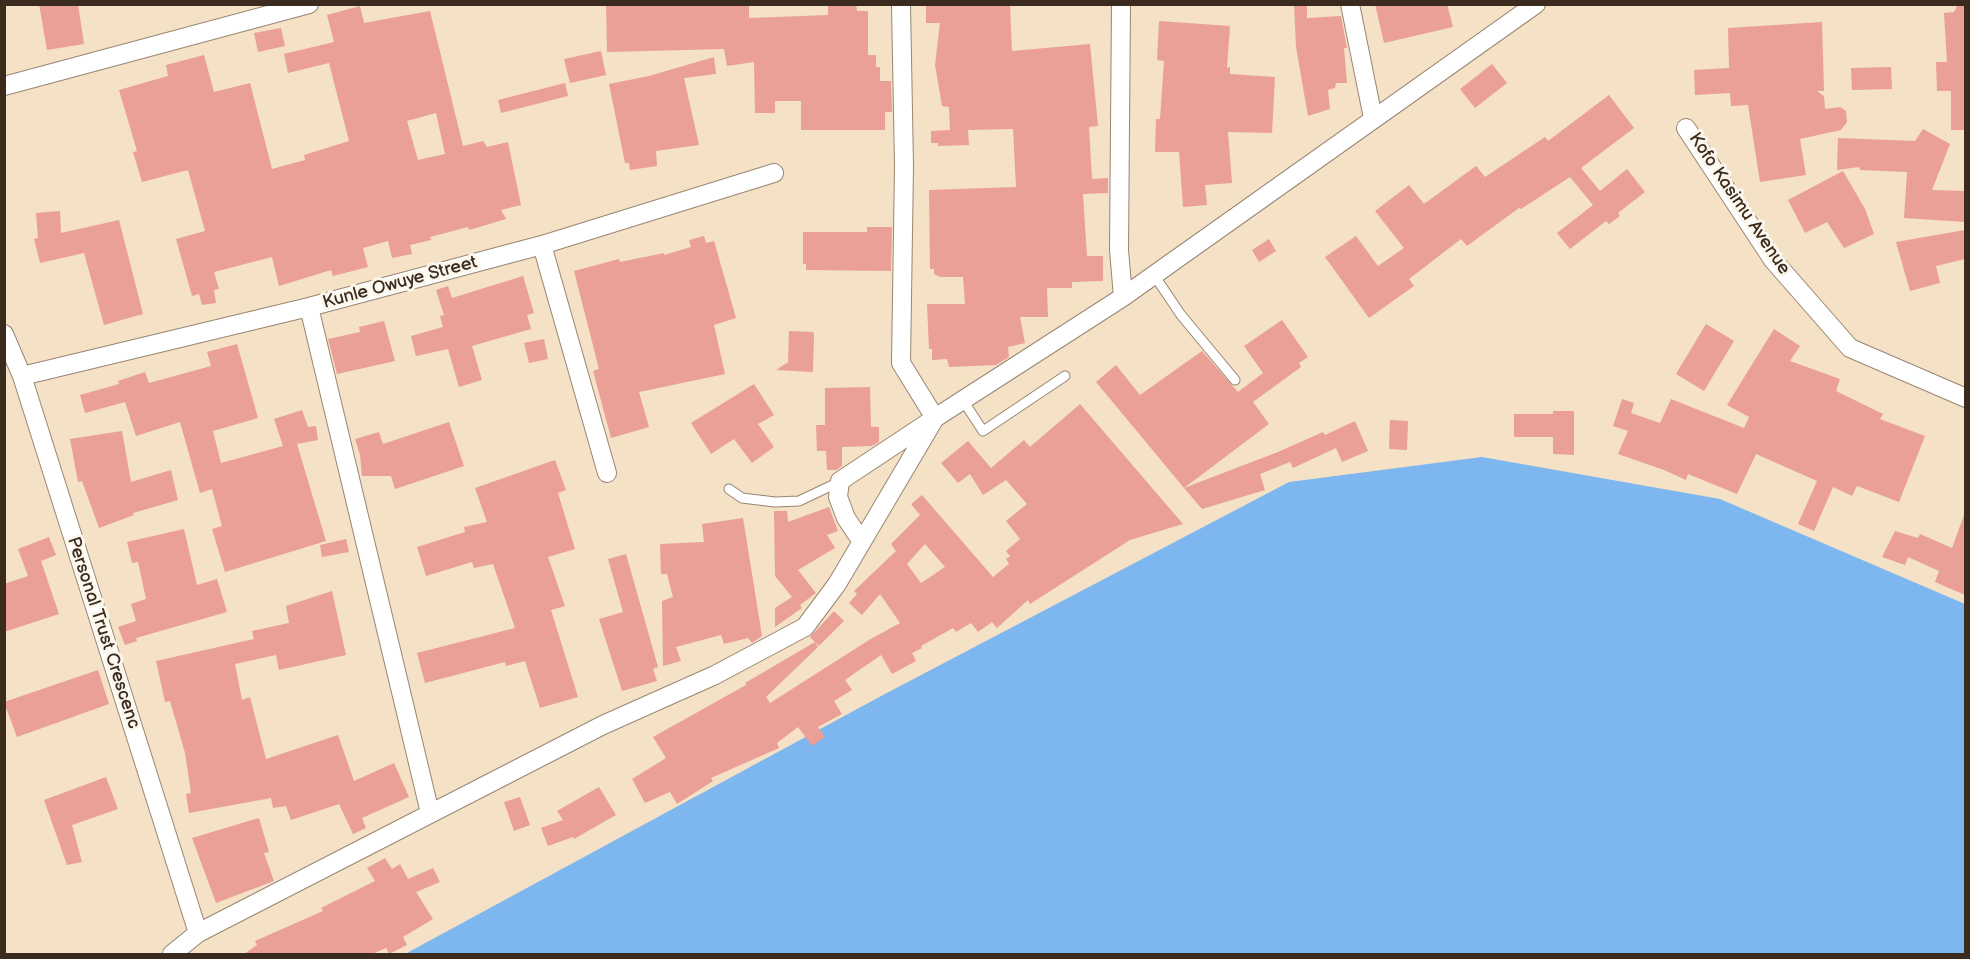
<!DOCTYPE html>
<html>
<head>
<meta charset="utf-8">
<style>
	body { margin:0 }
	#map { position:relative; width:1970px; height:959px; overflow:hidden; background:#f4e1c6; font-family:"Balsamiq Sans",sans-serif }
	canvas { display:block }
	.frame { position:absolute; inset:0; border:6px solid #3b2a1e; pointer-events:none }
</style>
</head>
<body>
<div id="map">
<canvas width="1970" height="959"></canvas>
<div class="frame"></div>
</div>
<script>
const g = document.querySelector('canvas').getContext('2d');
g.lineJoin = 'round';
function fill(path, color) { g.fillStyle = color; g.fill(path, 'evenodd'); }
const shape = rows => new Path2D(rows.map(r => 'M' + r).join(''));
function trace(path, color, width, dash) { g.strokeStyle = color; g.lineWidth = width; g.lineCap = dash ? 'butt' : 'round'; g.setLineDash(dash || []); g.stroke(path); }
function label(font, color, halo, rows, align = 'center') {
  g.font = font + ' "Balsamiq Sans",sans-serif'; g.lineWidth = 6; g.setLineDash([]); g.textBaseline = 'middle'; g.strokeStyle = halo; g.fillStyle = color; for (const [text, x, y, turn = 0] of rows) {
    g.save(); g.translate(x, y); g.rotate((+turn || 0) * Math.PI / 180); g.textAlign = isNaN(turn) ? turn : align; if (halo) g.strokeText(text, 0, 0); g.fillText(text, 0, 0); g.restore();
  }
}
fill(shape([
	[1482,457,1720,499,1965,604,1965,954,405,954,883,695,1289,482]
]), '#7eb7ef');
fill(shape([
	[39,4,78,4,84,44,47,50],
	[606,4,749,4,749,18,828,15,828,4,856,4,857,11,868,11,868,55,876,55,876,67,880,67,880,81,891,81,892,112,885,112,885,130,801,130,801,101,775,101,775,113,755,113,754,62,727,66,724,49,607,52],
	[926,4,1010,4,1012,51,1090,44,1098,126,1089,127,1092,179,1108,178,1108,193,1083,194,1087,256,1103,256,1103,281,1072,282,1072,288,1047,288,1048,317,1020,317,1025,343,1008,347,1009,357,996,365,949,367,947,359,932,360,932,349,929,349,927,304,965,304,963,277,940,277,934,274,934,269,930,269,929,190,1016,187,1013,129,968,130,969,145,938,146,938,143,931,143,931,131,950,130,949,107,942,106,935,65,940,23,926,23],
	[1294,4,1307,4,1307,18,1341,16,1347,48,1344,48,1347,83,1336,83,1335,88,1328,90,1330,109,1308,116,1296,47],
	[1375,4,1447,4,1453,27,1384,43],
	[1958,4,1965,4,1965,130,1951,130,1951,91,1937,91,1936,62,1947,62,1944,13,1954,12],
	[360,6,364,23,430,11,463,146,483,141,487,147,508,142,521,205,501,210,506,219,469,230,468,227,430,237,431,240,410,245,412,254,392,258,388,241,363,248,368,267,333,276,331,270,279,286,272,257,214,272,219,289,214,290,216,303,202,305,199,294,192,296,176,239,205,231,188,170,142,182,133,152,137,151,119,90,168,76,166,65,204,55,214,92,250,83,272,169,305,160,304,155,349,141,329,63,288,73,284,54,334,42,327,15],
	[436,113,445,154,418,160,407,121],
	[1159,21,1230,26,1227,68,1230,67,1230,74,1275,77,1272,133,1228,132,1232,183,1205,185,1207,205,1183,207,1179,152,1155,152,1156,119,1160,119,1164,61,1157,60],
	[1822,22,1824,91,1817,91,1824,96,1825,109,1840,107,1846,111,1847,122,1841,130,1800,139,1806,175,1760,182,1748,105,1731,106,1730,93,1695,95,1694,70,1729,68,1728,28],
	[281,28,285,46,258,52,254,33],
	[601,51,606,75,570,83,564,59],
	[714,57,716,74,684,78,699,145,656,151,657,166,630,170,629,163,625,163,609,84,649,76],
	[1492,64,1507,83,1475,108,1460,89],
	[1891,67,1892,89,1852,90,1851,68],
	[565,83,568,96,501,113,498,100],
	[1609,95,1634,128,1581,168,1600,191,1627,169,1645,192,1618,213,1620,216,1609,224,1606,221,1570,249,1557,233,1593,205,1570,177,1521,209,1519,208,1467,246,1461,239,1409,279,1414,286,1369,318,1325,257,1356,236,1378,266,1404,248,1375,211,1409,185,1424,204,1476,166,1485,177,1545,137,1548,141],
	[1923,129,1950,144,1932,190,1965,191,1965,222,1904,218,1907,172,1860,170,1859,167,1837,170,1838,138,1915,141],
	[1843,171,1865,209,1874,234,1844,248,1827,222,1805,233,1788,200],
	[60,211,61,233,119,220,143,314,104,325,84,253,40,263,34,239,38,238,36,213],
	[867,227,892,227,891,271,806,270,806,264,803,264,803,232,867,232],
	[1965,230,1965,259,1936,266,1940,283,1910,291,1896,242],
	[704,236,706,243,714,241,736,318,714,325,725,374,639,392,649,427,611,438,593,371,599,369,574,271,619,259,620,262,664,253,664,255,691,247,689,240],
	[1269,239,1276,251,1259,262,1252,250],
	[523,276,534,313,527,315,531,329,472,346,482,380,459,387,448,349,416,356,411,336,443,327,440,316,444,315,436,290,448,286,452,298],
	[1282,320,1308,357,1299,363,1301,367,1253,402,1269,424,1184,488,1096,382,1116,365,1140,395,1202,351,1238,392,1263,373,1244,346],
	[384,321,395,361,337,374,328,339,360,332,359,327],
	[1706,324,1734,341,1704,391,1676,374],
	[1774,329,1800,346,1790,361,1840,379,1836,391,1883,414,1880,419,1925,436,1899,502,1857,486,1852,496,1833,487,1814,531,1798,524,1817,481,1756,454,1737,494,1688,474,1686,480,1664,470,1618,454,1628,431,1613,426,1622,399,1634,403,1631,413,1660,423,1671,399,1744,428,1749,417,1727,405],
	[789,331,813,332,814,335,813,372,776,370,790,361,788,362],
	[544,339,548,359,529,363,524,343],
	[237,344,258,418,213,431,221,463,283,446,274,419,302,410,308,427,316,426,318,440,297,444,326,541,225,572,212,529,222,526,212,489,200,493,180,422,136,436,125,402,85,413,80,395,119,384,118,381,145,372,149,383,211,366,207,352],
	[754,384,774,415,758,424,774,447,752,463,734,439,711,454,691,423],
	[870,387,871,427,879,427,879,442,872,446,842,447,842,466,836,470,827,470,826,451,817,451,816,425,825,425,825,388],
	[1080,404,1183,524,1130,540,1030,604,1028,600,997,628,992,622,978,632,971,623,956,632,953,628,921,646,922,648,912,653,916,661,892,674,881,655,845,680,852,690,834,701,842,714,818,727,825,737,812,746,798,727,777,743,779,748,711,778,713,781,677,804,670,792,645,803,632,779,666,758,653,737,746,685,745,683,815,642,818,647,766,697,770,703,869,640,900,623,880,594,862,615,849,603,857,594,854,591,896,551,891,544,920,515,911,504,922,495,993,577,1009,564,1006,559,1010,556,1006,551,1020,539,1006,521,1027,504,1006,480,983,495,970,474,958,483,941,463,968,441,991,468,1024,440,1030,447],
	[925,544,945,567,921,583,907,564],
	[1553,411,1574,411,1574,455,1553,454,1553,437,1514,437,1514,414,1553,414],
	[1390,420,1408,421,1407,450,1389,449],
	[1355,421,1368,451,1342,462,1336,448,1293,468,1290,462,1260,474,1265,490,1202,509,1184,488,1278,452,1323,432,1325,435],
	[449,422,464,466,395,489,391,476,362,476,360,455,355,439,379,432,383,444],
	[122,431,131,482,171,470,178,500,133,513,134,515,99,528,82,481,78,482,70,439],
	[555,460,566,490,558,493,575,549,548,557,565,606,551,610,578,697,540,708,525,661,506,666,505,662,425,683,417,653,515,628,493,564,474,568,472,562,426,576,417,547,465,532,464,527,487,522,475,488],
	[829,507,838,531,827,535,835,548,798,570,816,593,800,605,802,608,775,627,775,608,792,597,775,576,774,511,787,511,788,522],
	[1964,515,1965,595,1935,582,1939,571,1908,557,1905,565,1882,557,1895,531,1918,538,1920,534,1952,548],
	[743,518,762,636,752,643,748,638,724,644,721,635,676,647,681,661,663,666,662,601,673,597,667,574,661,574,660,544,704,542,702,524],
	[184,529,197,585,217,579,227,612,136,638,137,641,125,645,118,627,136,621,131,604,146,599,138,562,132,563,127,542],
	[49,537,56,555,41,561,59,614,4,632,4,584,28,576,18,549],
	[346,539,349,552,322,557,320,545],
	[626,554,658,667,653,669,657,681,622,691,599,619,623,612,608,559],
	[332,591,346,655,279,670,276,655,235,664,242,700,250,697,266,759,338,735,354,781,394,763,409,797,362,818,366,828,353,834,339,804,291,820,286,806,273,808,271,798,189,813,186,794,191,793,185,753,170,701,165,702,156,661,254,639,252,631,289,623,286,606],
	[834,611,844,621,819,646,810,637],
	[98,670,109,704,17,737,4,702],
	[106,777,118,809,72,825,82,862,67,865,44,800],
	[599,787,616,815,574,839,573,837,548,846,541,828,563,820,557,811],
	[520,797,530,825,514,831,504,802],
	[259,818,269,852,264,853,274,881,216,903,192,838],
	[385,858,392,869,400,864,408,879,433,868,440,882,416,892,433,919,403,937,407,945,389,954,386,948,372,954,244,954,257,945,255,941,323,911,321,908,375,881,367,868]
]), '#ea9f97');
const lane = shape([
	[1154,275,1181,315,1235,380],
	[964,402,983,431,1065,376],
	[729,489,742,498,775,502,799,501,839,482]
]);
const street = shape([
	[1121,4,1119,250,1123,297],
	[1350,4,1373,118],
	[4,86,309,4],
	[1686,128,1773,260,1850,348,1966,398],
	[542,245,607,473],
	[309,307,430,813],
	[4,334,22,376,198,933],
	[22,376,309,307,542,245,774,173],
	[862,542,846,518,838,497,840,481,935,418,901,363,904,166,901,4],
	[172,954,198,933,603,725,715,675,805,627,837,584,935,418,1123,297,1536,4]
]);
trace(lane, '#988672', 11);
trace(street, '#988672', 20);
trace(lane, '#fff', 9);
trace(street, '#fff', 18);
label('18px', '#3b2a1e', '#fbf7ec', [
	["Kofo Kasimu Avenue",1739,204,56],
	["Kunle Owuye Street",400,283,-15],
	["Personal Trust Crescenc",103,633,72]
]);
</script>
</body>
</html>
